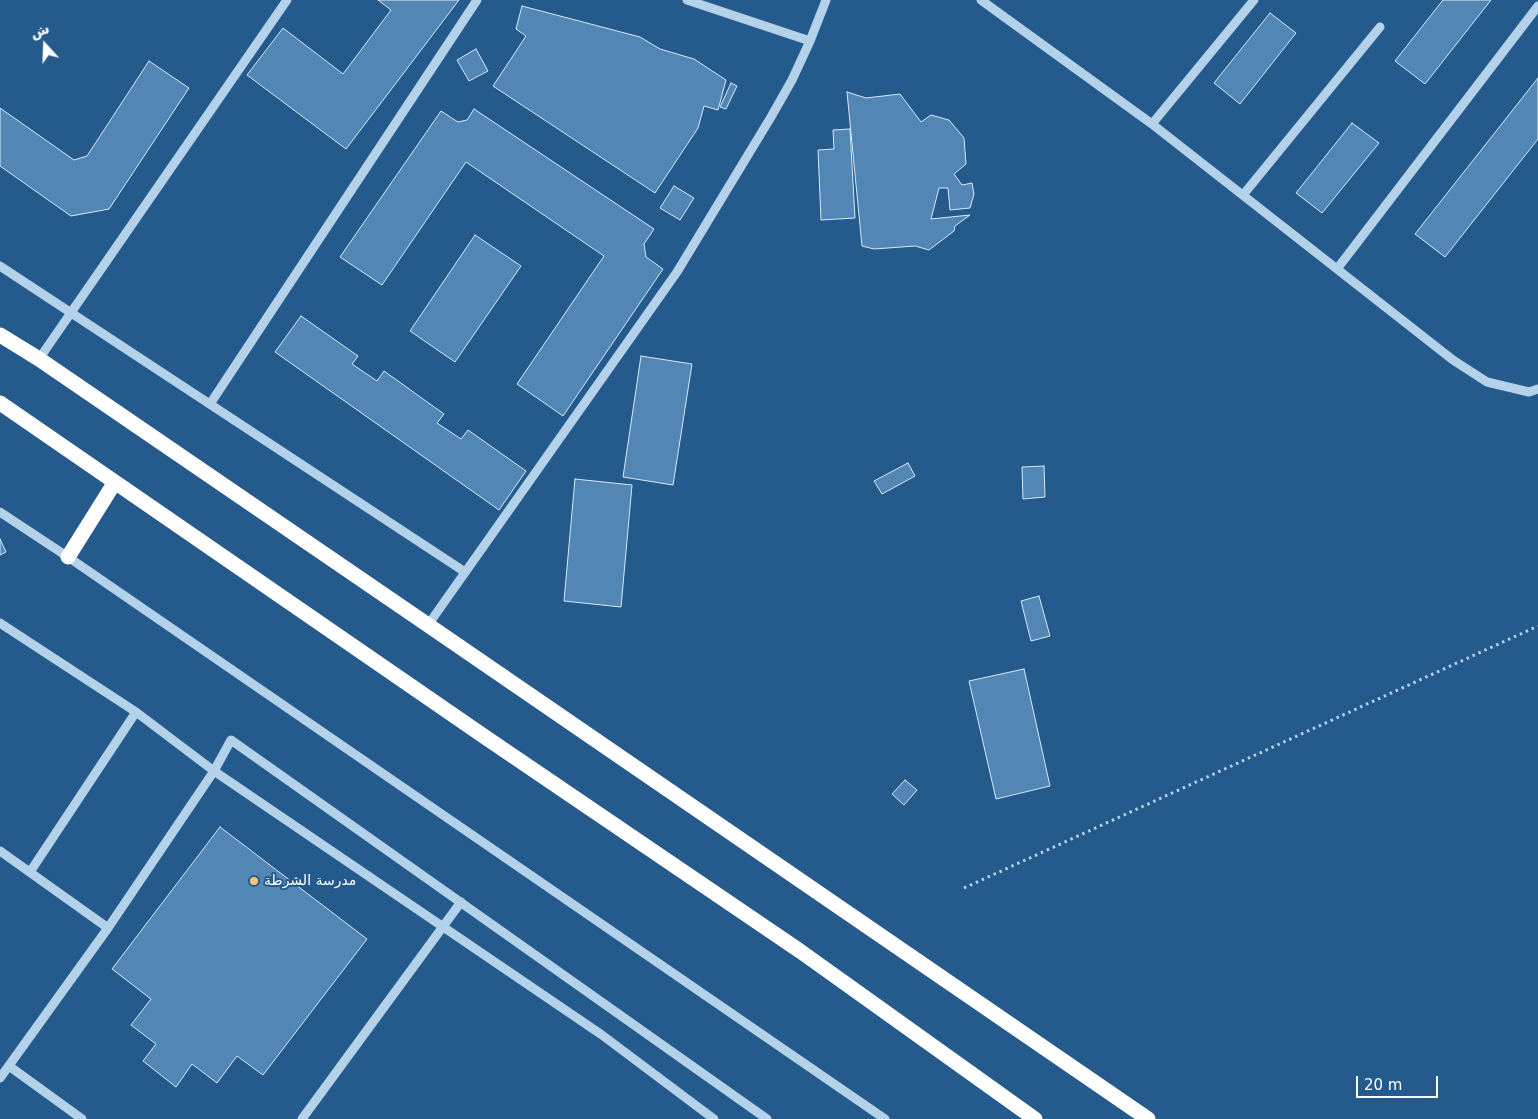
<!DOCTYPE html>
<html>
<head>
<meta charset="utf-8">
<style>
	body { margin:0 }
	#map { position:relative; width:1538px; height:1119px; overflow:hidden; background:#255a8c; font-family:"DejaVu Sans","Noto Sans Arabic",sans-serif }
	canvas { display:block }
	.north { position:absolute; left:20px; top:20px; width:50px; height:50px; -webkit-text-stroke:4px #255a8c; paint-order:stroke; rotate:340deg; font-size:14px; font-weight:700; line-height:20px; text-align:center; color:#fff }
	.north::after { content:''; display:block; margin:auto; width:18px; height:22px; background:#fff; clip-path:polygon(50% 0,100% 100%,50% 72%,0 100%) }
	.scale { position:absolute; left:1356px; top:1076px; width:82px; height:22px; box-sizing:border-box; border:2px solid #fff; border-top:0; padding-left:6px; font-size:15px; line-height:18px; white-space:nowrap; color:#fff; -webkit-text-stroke:4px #255a8c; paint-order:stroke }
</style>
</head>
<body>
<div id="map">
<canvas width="1538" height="1119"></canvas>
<div class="north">ش</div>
<div class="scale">20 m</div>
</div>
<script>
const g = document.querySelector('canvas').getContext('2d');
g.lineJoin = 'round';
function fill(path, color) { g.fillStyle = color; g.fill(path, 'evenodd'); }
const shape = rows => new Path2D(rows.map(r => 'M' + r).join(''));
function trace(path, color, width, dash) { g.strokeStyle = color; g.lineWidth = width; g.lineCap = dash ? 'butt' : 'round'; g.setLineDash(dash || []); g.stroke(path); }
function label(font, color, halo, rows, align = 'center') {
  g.font = font + ' "DejaVu Sans","Noto Sans Arabic",sans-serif'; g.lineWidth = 4; g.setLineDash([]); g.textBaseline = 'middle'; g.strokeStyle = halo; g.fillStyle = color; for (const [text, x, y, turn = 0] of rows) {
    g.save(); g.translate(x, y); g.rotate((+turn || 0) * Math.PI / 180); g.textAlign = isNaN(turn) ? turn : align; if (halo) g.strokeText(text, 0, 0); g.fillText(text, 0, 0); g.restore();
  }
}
const building = shape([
	[378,0,459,0,346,149,247,75,283,28,343,74,391,10,378,0],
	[1443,0,1491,0,1425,84,1395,61,1443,0],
	[522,6,640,37,660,49,694,59,726,80,718,110,704,106,698,128,655,193,493,86,526,36,516,29,522,6],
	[1270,13,1296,33,1240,104,1214,83,1270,13],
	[476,49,488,71,469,81,457,60,476,49],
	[149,61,189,88,109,209,71,216,0,166,0,108,74,160,87,156,149,61],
	[1538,78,1538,139,1445,257,1415,234,1538,78],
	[731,83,737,86,726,109,720,107,731,83],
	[847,92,866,98,900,94,921,122,931,115,949,120,964,138,966,164,954,174,962,185,972,183,974,194,970,208,950,210,948,188,939,188,931,219,970,215,955,226,954,231,929,250,915,246,874,249,862,246,847,92],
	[474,109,654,229,644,244,646,257,663,269,563,416,517,384,604,256,466,162,382,285,340,257,441,111,458,122,467,120,474,109],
	[1352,123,1379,143,1322,213,1296,193,1352,123],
	[850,129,855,218,821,220,818,150,834,149,833,130,850,129],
	[674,186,694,198,680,220,660,208,674,186],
	[475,235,521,266,455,362,410,331,475,235],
	[301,316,358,356,352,364,377,381,384,371,444,414,437,423,461,439,468,430,526,471,499,510,275,352,301,316],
	[641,356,692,364,673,485,623,477,641,356],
	[908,463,915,476,882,494,874,481,908,463],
	[1044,466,1045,497,1023,499,1022,467,1044,466],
	[575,479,632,485,621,607,564,601,575,479],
	[0,539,6,552,0,555,0,539],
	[1039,596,1050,636,1031,641,1021,601,1039,596],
	[1024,669,1050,786,996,799,969,681,1024,669],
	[905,780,917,790,904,805,892,794,905,780],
	[220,827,367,939,263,1075,237,1056,217,1083,192,1064,176,1087,143,1061,156,1044,131,1025,151,999,112,969,220,827]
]);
fill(building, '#5286b5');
trace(building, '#d9e9f8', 1);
trace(shape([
	[964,888,1538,626]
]), '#b4d1ea', 3, [2.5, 4]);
trace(shape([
	[687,0,810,41],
	[981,0,1152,124,1254,0],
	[1538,6,1337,269,1453,360,1487,382,1529,392,1538,389],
	[1152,124,1337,269],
	[1243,195,1380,27],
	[0,266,465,572],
	[39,359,287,0],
	[210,404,477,0],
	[0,512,68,557,885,1119],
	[0,623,136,712,214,771,602,1035,714,1119],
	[428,625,677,272,771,117,792,80,810,41,826,0],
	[0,851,108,928],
	[30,872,136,712],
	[9,1066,82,1119],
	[0,1078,108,928,214,771,231,740,767,1119],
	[302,1119,461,902]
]), '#b4d1ea', 9);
trace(shape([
	[0,335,39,359,428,625,1148,1119],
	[0,403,485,737,800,951,1035,1119],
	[68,557,115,482]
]), '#fff', 15);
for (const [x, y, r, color] of [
	[254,881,5,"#f4c779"]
]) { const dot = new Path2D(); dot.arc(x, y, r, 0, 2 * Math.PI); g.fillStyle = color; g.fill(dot); trace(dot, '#255a8c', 2); }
label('14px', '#fff', '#255a8c', [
	["مدرسة الشرطة",264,881]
], 'left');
</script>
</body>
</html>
